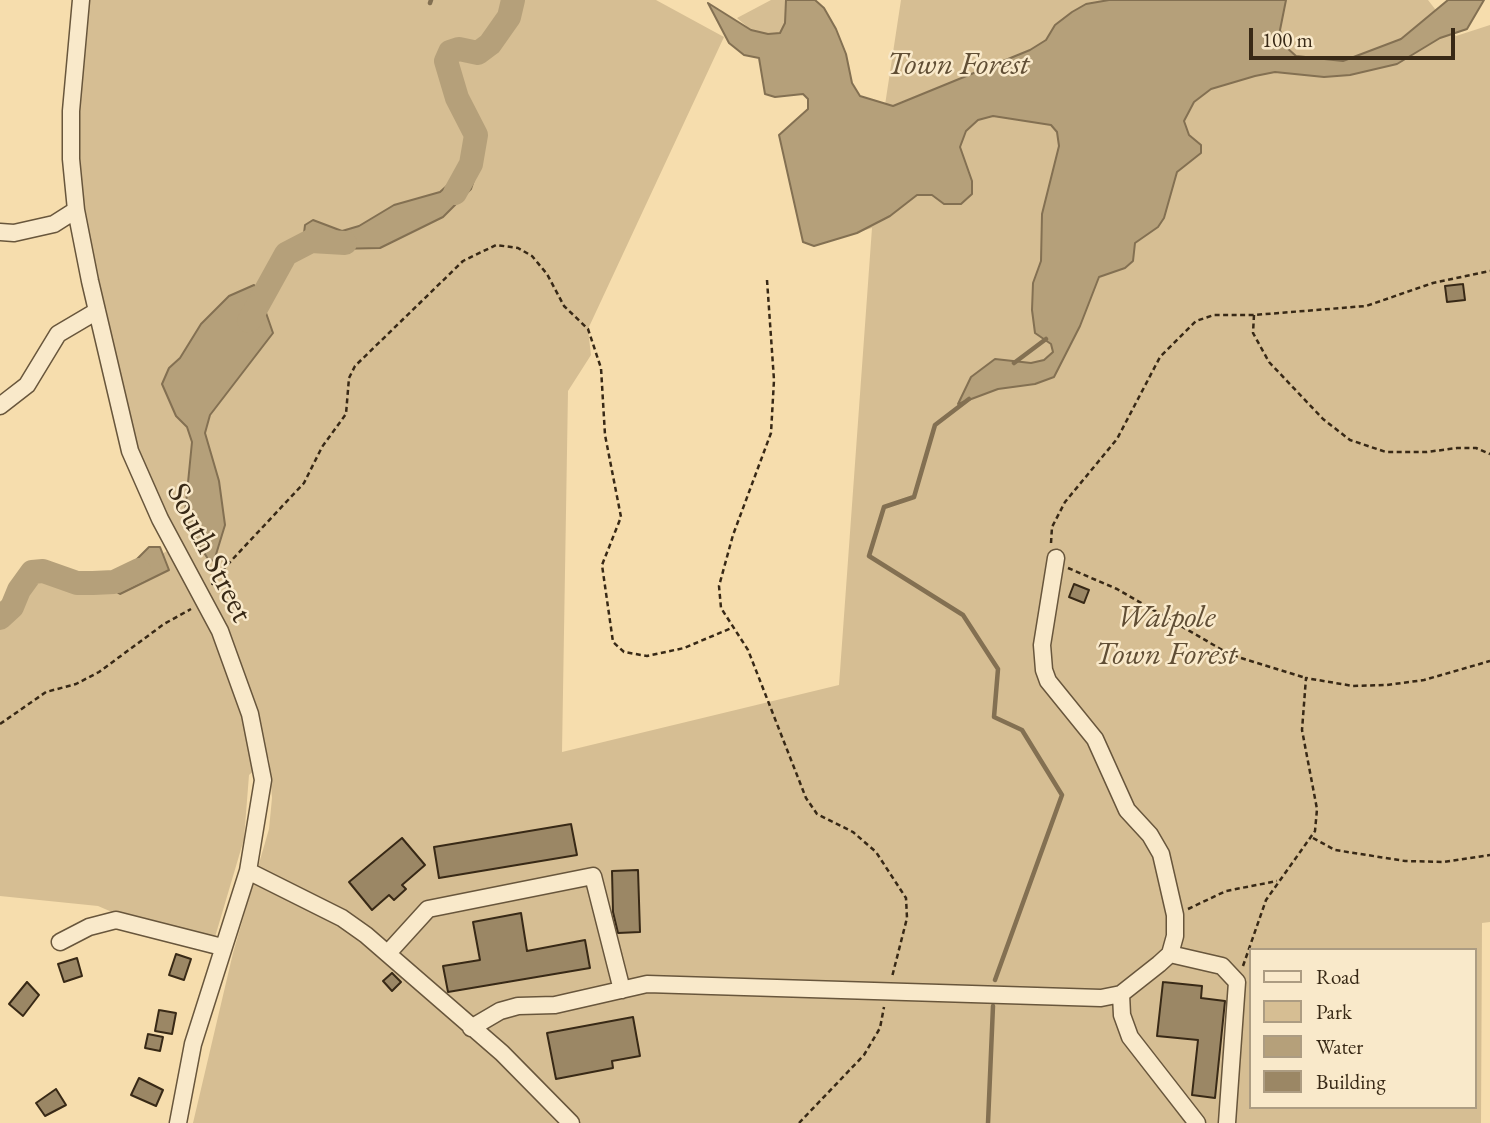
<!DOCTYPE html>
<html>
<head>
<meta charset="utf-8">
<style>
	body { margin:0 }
	#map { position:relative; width:1490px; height:1123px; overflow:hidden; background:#f6ddad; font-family:"EB Garamond",serif }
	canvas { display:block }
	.legend { position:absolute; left:1249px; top:948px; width:228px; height:161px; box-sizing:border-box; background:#f9e9ca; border:2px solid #ac9c82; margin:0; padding:9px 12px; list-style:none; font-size:21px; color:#382916 }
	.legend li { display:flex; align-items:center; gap:14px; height:35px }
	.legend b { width:35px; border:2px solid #ac9c82 }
	.scale { position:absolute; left:1249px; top:28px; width:206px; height:32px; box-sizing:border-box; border:4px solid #382916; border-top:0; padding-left:9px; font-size:21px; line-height:24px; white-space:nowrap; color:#382916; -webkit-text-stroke:5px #f9e9ca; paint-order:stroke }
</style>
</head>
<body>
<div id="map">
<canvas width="1490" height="1123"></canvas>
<ul class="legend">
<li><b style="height:9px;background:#f9e9ca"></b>Road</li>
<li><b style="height:19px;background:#d6be93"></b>Park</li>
<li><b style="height:19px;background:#b5a07a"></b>Water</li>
<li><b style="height:19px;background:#9b8765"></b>Building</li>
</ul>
<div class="scale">100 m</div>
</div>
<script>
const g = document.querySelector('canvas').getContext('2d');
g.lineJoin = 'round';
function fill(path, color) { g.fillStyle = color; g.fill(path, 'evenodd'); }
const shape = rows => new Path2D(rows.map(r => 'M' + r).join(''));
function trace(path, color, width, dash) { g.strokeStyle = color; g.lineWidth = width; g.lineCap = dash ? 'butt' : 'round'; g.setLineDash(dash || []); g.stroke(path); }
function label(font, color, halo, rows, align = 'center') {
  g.font = font + ' "EB Garamond",serif'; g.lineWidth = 5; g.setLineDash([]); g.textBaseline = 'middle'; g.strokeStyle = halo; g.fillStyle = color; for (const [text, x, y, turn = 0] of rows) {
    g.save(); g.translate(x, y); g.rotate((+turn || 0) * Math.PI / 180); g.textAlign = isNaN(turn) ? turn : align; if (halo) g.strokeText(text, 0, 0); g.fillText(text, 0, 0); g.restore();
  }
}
fill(shape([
	[81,0,656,0,724,37,588,329,591,355,568,391,562,752,839,685,872,228,814,246,803,242,779,135,808,109,808,99,803,94,775,97,765,94,759,58,885,105,901,0,1428,0,1456,36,1490,25,1490,922,1482,923,1481,1123,193,1123,233,953,269,829,272,798,269,758,249,775,244,839,210,954,98,906,0,896,0,618,12,607,19,590,32,572,43,571,77,583,114,582,174,547,149,498,76,210],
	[1250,950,1474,950,1474,1107,1250,1107],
	[771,0,815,0,824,8,785,23,780,33,768,34,751,30,737,18]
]), '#d6be93');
const water = shape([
	[786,0,815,0,824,8,836,29,846,54,852,83,860,96,893,106,1030,50,1046,40,1055,25,1072,12,1086,4,1109,0,1286,0,1280,30,1286,47,1296,56,1343,61,1401,39,1448,0,1484,0,1467,29,1440,38,1397,64,1350,75,1324,77,1275,72,1255,76,1211,89,1194,102,1184,121,1189,135,1201,145,1201,153,1177,172,1164,218,1158,227,1135,243,1133,261,1125,268,1099,277,1080,326,1054,377,1035,384,998,389,958,404,971,377,995,359,1031,363,1044,360,1053,352,1051,344,1035,333,1032,310,1033,283,1041,261,1042,214,1059,146,1057,132,1051,125,993,116,978,120,966,131,960,147,972,181,972,194,961,204,944,204,932,195,917,195,890,216,857,233,814,246,803,242,779,135,808,109,808,99,803,94,775,97,765,94,759,58,744,55,729,43,708,3,751,30,768,34,780,33,785,23,786,0],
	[471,164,475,177,471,189,443,217,380,248,334,249,311,241,304,233,305,225,313,220,342,231,359,226,394,205,440,192,471,164],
	[254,285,269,296,265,310,273,333,210,415,205,433,219,481,225,525,214,561,208,559,188,527,185,513,192,442,187,427,176,416,162,384,169,368,180,358,201,324,229,296,254,285],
	[149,547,160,547,169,570,120,594,110,588,106,576,131,565,149,547]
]);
fill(water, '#b5a07a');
trace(water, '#837052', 2);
trace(shape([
	[430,3,431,0],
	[1014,363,1046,339],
	[969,399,935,425,914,497,884,507,869,556,963,615,998,669,994,717,1022,730,1062,795,995,980],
	[988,1123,993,1006]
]), '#837052', 4.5);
trace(shape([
	[455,193,471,164,476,135,457,98,446,61,450,52,459,49,478,53,490,44,509,17,513,0],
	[249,321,286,254,311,241,345,243],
	[0,618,12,607,19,590,32,572,43,571,77,583,93,583,114,582,139,570]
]), '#b5a07a', 24);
const building = shape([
	[1463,284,1465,300,1447,302,1445,286,1463,284],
	[1074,584,1089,590,1084,603,1069,597,1074,584],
	[571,824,577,855,439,878,434,847,571,824],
	[402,838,425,865,402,885,406,889,394,900,389,895,372,910,349,882,402,838],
	[638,870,640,932,618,933,613,912,612,871,638,870],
	[521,913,527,951,585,940,590,968,448,992,443,966,480,960,473,922,521,913],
	[176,954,191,959,184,980,169,975,176,954],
	[77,958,82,976,64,982,58,964,77,958],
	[392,973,401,982,392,991,383,981,392,973],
	[27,982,39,995,23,1016,9,1004,27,982],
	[1163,982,1202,986,1201,998,1225,1001,1215,1098,1192,1095,1198,1040,1157,1036,1163,982],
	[159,1010,176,1013,172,1034,155,1031,159,1010],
	[633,1017,640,1056,612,1061,613,1068,556,1079,547,1033,633,1017],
	[148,1034,163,1037,160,1051,145,1048,148,1034],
	[139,1078,163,1090,156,1106,131,1095,139,1078],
	[56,1089,66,1105,45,1116,36,1103,56,1089]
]);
fill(building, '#9b8765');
trace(building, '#382916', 2);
const minor = shape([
	[81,0,71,111,71,159,76,210,90,281,130,451,160,519,220,631,250,714,263,780,248,871,193,1044,178,1123],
	[0,232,14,233,54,224,76,210],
	[0,406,27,385,58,334,97,311],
	[248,871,342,918,366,935,502,1053,571,1123],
	[60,942,89,927,116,920,222,947],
	[388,953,428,909,593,876,622,990],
	[1170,954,1222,966,1237,982,1227,1123],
	[1121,994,1122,1015,1130,1037,1197,1123],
	[471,1028,500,1011,518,1006,555,1005,647,984,1101,998,1121,994,1159,964,1170,954,1175,936,1175,915,1161,854,1150,835,1127,810,1095,739,1048,681,1044,670,1042,645,1056,558]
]);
trace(minor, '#68563c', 19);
trace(shape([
	[767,280,774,380,771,433,733,535,719,586,721,608,748,650,806,798,817,814,853,832,876,852,906,898,907,918,892,977],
	[1254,315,1253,333,1269,362,1323,419,1350,440,1386,452,1427,452,1457,448,1476,448,1490,454],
	[1051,543,1052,527,1065,502,1117,439,1160,357,1196,321,1214,315,1254,315,1366,306,1433,283,1490,271],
	[1068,568,1117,589,1231,655,1306,678],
	[212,585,215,578,304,483,322,447,346,414,349,378,355,366,463,261,496,245,518,248,532,256,547,274,564,306,588,329,601,368,605,435,621,517,602,565,613,642,624,652,647,656,684,648,734,627],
	[0,724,46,692,76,684,99,672,164,624,191,609],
	[1313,838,1335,850,1405,861,1444,862,1490,855],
	[1188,909,1226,891,1277,881],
	[1243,966,1266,900,1315,831,1317,809,1302,730,1306,678,1353,686,1387,685,1424,680,1490,661],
	[799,1123,864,1055,880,1028,884,1007]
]), '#382916', 2.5, [5, 3.5]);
trace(minor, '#f9e9ca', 16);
label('italic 32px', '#604e35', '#f9e9ca', [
	["Town Forest",958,65],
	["Walpole",1166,618],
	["Town Forest",1166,655]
]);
label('32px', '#382916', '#f9e9ca', [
	["South Street",209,553,63]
]);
</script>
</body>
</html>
